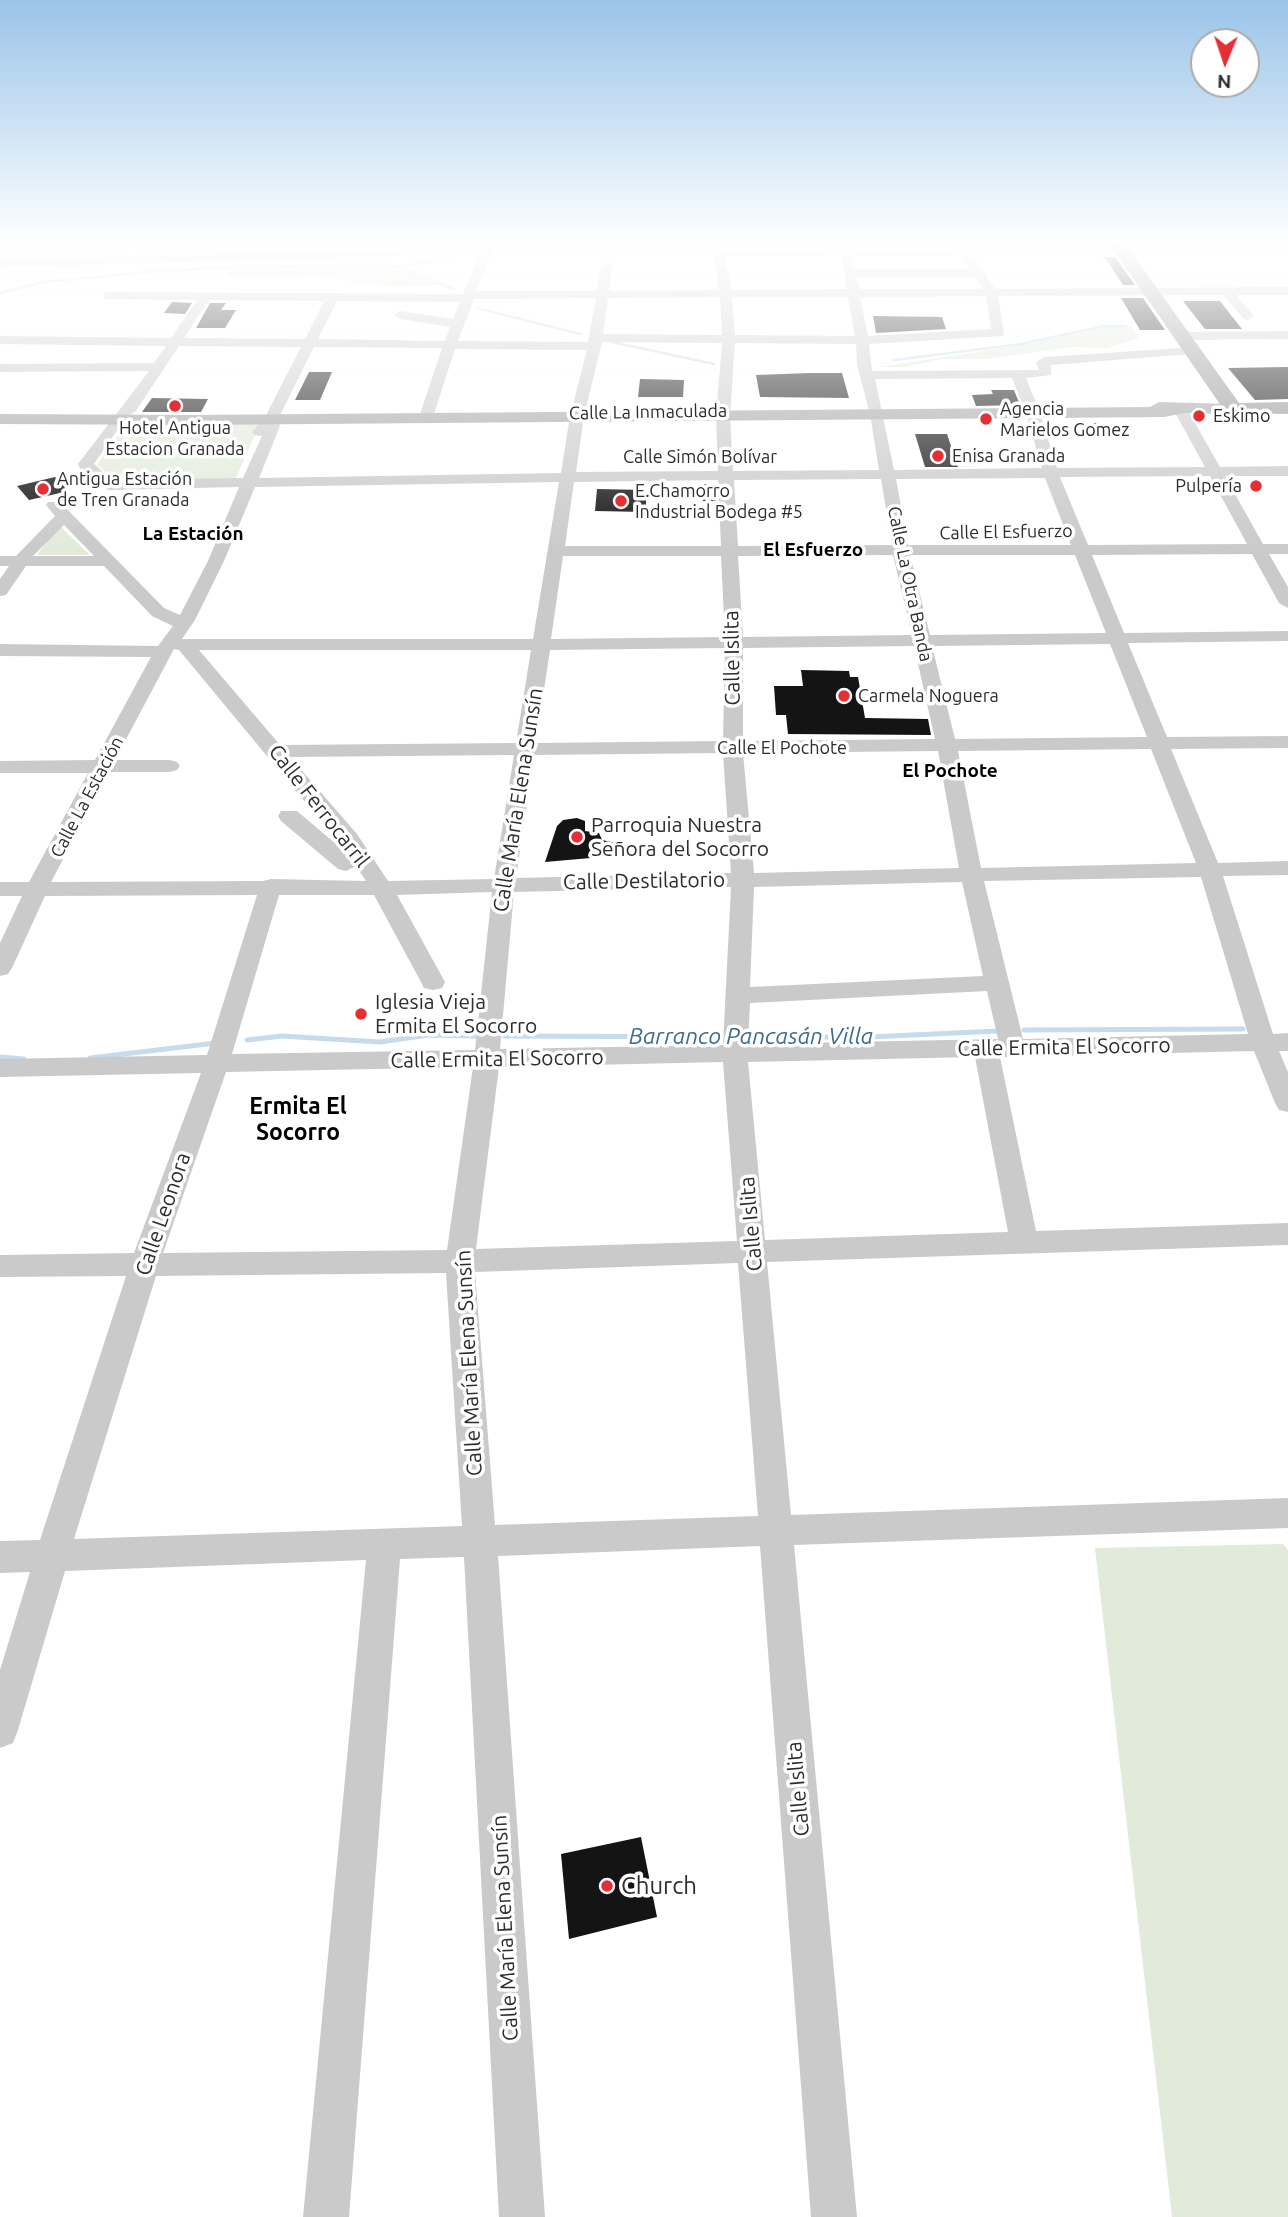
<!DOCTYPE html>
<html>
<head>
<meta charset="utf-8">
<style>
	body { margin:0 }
	#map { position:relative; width:1288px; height:2217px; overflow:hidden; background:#fff; font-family:Ubuntu,sans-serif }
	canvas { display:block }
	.north { position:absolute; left:1190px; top:28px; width:70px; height:70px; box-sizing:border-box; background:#fff; border:2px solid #ababab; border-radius:50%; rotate:182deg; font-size:19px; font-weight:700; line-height:28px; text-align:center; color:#2d2d2d }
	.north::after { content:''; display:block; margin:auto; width:24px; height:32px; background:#e42f35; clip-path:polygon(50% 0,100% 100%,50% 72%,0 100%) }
</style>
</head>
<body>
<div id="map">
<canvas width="1288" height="2217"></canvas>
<div class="north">N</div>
</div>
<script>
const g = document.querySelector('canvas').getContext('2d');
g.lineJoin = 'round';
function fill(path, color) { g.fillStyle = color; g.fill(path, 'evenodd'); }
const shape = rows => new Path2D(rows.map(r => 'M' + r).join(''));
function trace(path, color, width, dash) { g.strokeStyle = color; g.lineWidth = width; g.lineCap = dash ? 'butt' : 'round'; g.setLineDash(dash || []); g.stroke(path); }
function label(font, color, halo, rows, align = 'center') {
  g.font = font + ' Ubuntu,sans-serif'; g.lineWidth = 7; g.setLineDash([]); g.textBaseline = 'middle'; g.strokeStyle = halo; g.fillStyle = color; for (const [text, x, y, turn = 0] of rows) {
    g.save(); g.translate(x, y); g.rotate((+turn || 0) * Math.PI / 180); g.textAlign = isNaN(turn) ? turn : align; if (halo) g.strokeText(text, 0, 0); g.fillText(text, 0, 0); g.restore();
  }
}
fill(shape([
	[387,266,448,284,398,287,318,276,226,277,232,267,284,269],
	[1105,327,1132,327,1139,338,1107,348,1072,347,987,359,942,359,904,367,879,367,1022,345],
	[261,421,235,480,119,483,97,465,126,423],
	[59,525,90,555,37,555],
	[1283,1544,1288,1550,1288,2217,1172,2217,1095,1548]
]), '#e2ebda');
trace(shape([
	[402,268,454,289],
	[0,293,43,282,159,271,233,267,398,267,445,259,464,250,467,242],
	[477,308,581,334],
	[607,341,714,364],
	[894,360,1021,344,1104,326,1126,326]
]), '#c6dbeb', 2.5);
trace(shape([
	[1024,1030,1243,1029],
	[504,1036,729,1037],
	[743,1037,869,1037,998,1031],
	[247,1040,282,1036,380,1042,428,1035,477,1036],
	[0,1057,24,1059],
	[90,1058,216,1043]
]), '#c6dbeb', 5);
fill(shape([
	[1102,257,1115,257,1135,285,1123,285,1106,259],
	[1121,298,1143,298,1165,330,1140,330],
	[1183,301,1220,301,1242,329,1205,329],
	[172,302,192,303,185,314,164,313],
	[210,303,226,303,221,310,236,310,225,328,196,328],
	[873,316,942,317,946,329,876,333],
	[1288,367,1288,399,1255,400,1228,368],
	[309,372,332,372,320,400,295,400],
	[810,373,842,373,849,398,760,397,756,375],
	[640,379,684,380,683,397,638,397],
	[991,390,1014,390,1020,405,976,406,972,395,993,394],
	[152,398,208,399,201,412,142,412],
	[1079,423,1097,423,1105,438,1087,438],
	[915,434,947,434,958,467,925,467],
	[55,477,69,491,29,500,17,486],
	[704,484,716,485,716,501,703,501],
	[597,489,646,490,646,512,595,511],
	[801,670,849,671,850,677,858,677,865,718,928,719,931,735,788,734,786,715,776,715,774,686,803,686],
	[577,818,585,821,585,831,599,833,602,840,629,846,602,857,545,862,557,826,563,820],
	[641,1837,657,1917,569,1939,561,1854]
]), '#141414');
fill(shape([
	[431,242,515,242,510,245,494,246,476,291,597,291,601,266,607,262,613,266,609,291,719,290,714,255,704,252,694,242,705,242,719,250,839,249,836,242,846,242,850,249,957,249,953,242,963,242,968,249,1288,246,1288,252,973,256,995,289,1288,287,1288,295,1236,295,1254,316,1248,320,1244,319,1223,295,998,296,1004,333,1003,336,869,344,872,371,1039,370,1036,362,1045,357,1196,347,1198,350,1191,354,1051,365,1051,375,1026,378,1040,413,1057,468,1205,467,1173,409,1180,405,1187,409,1220,467,1288,466,1288,476,1225,476,1263,544,1288,544,1288,554,1269,554,1288,587,1288,608,1279,603,1252,554,1092,555,1124,633,1288,631,1288,641,1128,643,1167,737,1288,736,1288,748,1171,749,1218,863,1288,861,1288,875,1223,876,1273,1034,1288,1033,1288,1051,1279,1051,1288,1072,1288,1112,1279,1110,1275,1103,1254,1051,1000,1057,1036,1231,1288,1223,1288,1245,767,1262,791,1515,1288,1498,1288,1528,794,1545,857,2217,811,2217,760,1546,498,1556,545,2217,499,2217,464,1557,400,1559,349,2217,303,2217,366,1560,65,1571,18,1730,13,1743,0,1748,0,1670,30,1572,0,1573,0,1541,40,1540,126,1276,0,1277,0,1255,134,1253,201,1073,0,1077,0,1059,207,1055,257,895,45,896,12,968,8,974,0,976,0,943,22,896,0,896,0,882,29,882,88,773,0,773,0,761,95,760,151,657,0,656,0,644,158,646,173,626,152,616,104,566,26,566,6,595,0,596,0,579,9,566,0,566,0,556,16,556,55,516,46,505,48,502,60,502,164,608,180,615,208,561,239,487,108,490,81,471,78,464,149,371,0,372,0,364,154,363,166,346,0,344,0,336,171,338,197,300,104,299,104,293,108,292,463,294,482,246,441,247,439,251,430,255,0,267,0,259,428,249,431,242],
	[725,256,841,256,847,289,731,290,725,256],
	[852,256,961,256,970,269,855,269,852,256],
	[856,277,975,277,983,289,859,289,856,277],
	[986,296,991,329,868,336,860,297,986,296],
	[720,297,722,335,603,334,608,298,720,297],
	[732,297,848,297,855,336,735,335,732,297],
	[596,298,588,342,458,341,474,299,596,298],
	[209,300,324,301,305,339,184,338,209,300],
	[337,301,460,302,453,319,400,311,394,315,400,319,450,327,445,341,318,339,337,301],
	[602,342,722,343,716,415,718,471,576,472,584,416,602,342],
	[735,343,856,344,857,365,870,414,879,470,733,471,730,415,735,343],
	[179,346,301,347,264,419,252,432,254,435,262,436,243,478,112,480,94,464,127,416,135,412,179,346],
	[314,347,442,348,419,417,426,421,433,417,455,349,587,350,570,416,561,473,259,478,280,426,277,421,314,347],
	[1012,378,1026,413,1042,468,894,470,875,379,1012,378],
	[1210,476,1247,544,1088,545,1060,477,1210,476],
	[1045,478,1071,545,908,545,896,479,1045,478],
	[881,479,892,545,738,546,734,480,881,479],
	[718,480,721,546,565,546,574,482,718,480],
	[559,482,533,639,182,639,195,620,224,561,255,487,559,482],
	[64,525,94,556,33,556,64,525],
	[893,555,912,635,743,637,738,556,893,555],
	[910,555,1075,555,1106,633,930,635,910,555],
	[563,556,721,556,725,637,551,639,563,556],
	[1110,644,1147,737,955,739,932,646,1110,644],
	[914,646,935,739,743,741,743,648,914,646],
	[725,648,723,741,536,743,550,650,725,648],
	[174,649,179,650,349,855,297,811,281,811,278,816,281,821,338,869,346,871,356,866,366,881,271,879,263,881,51,882,109,772,170,772,177,770,180,766,177,762,170,760,115,760,174,649],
	[199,650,531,650,516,743,280,745,199,650],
	[1151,749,1196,863,981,868,958,751,1151,749],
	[938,751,959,868,754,873,743,753,938,751],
	[723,753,731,873,516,878,534,755,723,753],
	[514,755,494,879,388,881,357,834,290,757,514,755],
	[1201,877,1248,1034,1023,1039,984,881,1201,877],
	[962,882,983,976,750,987,754,887,962,882],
	[731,887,723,1045,500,1049,514,892,731,887],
	[492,892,475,1050,232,1054,279,895,374,895,421,982,424,988,433,990,442,988,445,982,397,895,492,892],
	[987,991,998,1039,748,1044,750,1003,987,991],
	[975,1057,1008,1232,765,1240,748,1062,975,1057],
	[723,1062,737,1241,476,1249,499,1067,723,1062],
	[473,1067,447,1250,163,1253,226,1072,473,1067],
	[738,1263,758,1516,495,1525,475,1272,738,1263],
	[446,1273,462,1526,74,1539,156,1276,446,1273],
	[1288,331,1288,339,1181,340,1175,336,1181,332,1288,331]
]), '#cacaca');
fill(shape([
	[1159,402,1233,404,1242,409,1233,414,1185,413,1164,417,191,425,0,424,0,414,191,415,1150,407,1159,402]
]), '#a5a5a5');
fill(shape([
	[1108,242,1124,242,1239,403,1288,402,1288,414,1226,413,1108,242]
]), '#949494');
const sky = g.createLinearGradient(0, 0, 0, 552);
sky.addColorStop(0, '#9ac4e9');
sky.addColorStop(0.44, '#fff');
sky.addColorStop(1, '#ffffff00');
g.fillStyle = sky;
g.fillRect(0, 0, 1288, 552);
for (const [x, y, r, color] of [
	[175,406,7,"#e42f35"],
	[1199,416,7,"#e42f35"],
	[986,419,7,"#e42f35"],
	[938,456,7,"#e42f35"],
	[1256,486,7,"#e42f35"],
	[43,489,7,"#e42f35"],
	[621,501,7,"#e42f35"],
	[844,696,7,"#e42f35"],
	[577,837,7,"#e42f35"],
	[361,1014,7,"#e42f35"],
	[607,1886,7,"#e42f35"]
]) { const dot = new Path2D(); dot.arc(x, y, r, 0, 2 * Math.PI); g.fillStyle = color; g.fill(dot); trace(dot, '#fff', 2.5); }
label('18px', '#2d2d2d', '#fff', [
	["Agencia",1000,409],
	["Marielos Gomez",1000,430],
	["Eskimo",1213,416],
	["Hotel Antigua",175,428,"center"],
	["Estacion Granada",175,449,"center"],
	["Enisa Granada",952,456],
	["Antigua Estación",57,479],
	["de Tren Granada",57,500],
	["Pulpería",1242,486,"right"],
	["E.Chamorro",635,491],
	["Industrial Bodega #5",635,512],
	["Carmela Noguera",858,696]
], 'left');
label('18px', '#2d2d2d', '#fff', [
	["Calle La Inmaculada",648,412,-1],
	["Calle Simón Bolívar",700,457],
	["Calle El Esfuerzo",1006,532,-1],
	["Calle La Otra Banda",910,584,78],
	["Calle El Pochote",782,748],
	["Calle La Estación",87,797,-62]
]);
label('bold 19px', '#000', '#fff', [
	["La Estación",193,534],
	["El Esfuerzo",813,550],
	["El Pochote",950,771]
]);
label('21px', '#2d2d2d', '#fff', [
	["Calle Islita",732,658,-91],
	["Calle María Elena Sunsín",518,800,-81],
	["Calle Ferrocarril",319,806,52],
	["Calle Destilatorio",644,881,-1],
	["Calle Ermita El Socorro",1064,1047,-1],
	["Calle Ermita El Socorro",497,1059,-1],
	["Calle Leonora",163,1214,-71],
	["Calle Islita",751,1224,-95],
	["Calle María Elena Sunsín",469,1363,-93],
	["Calle Islita",798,1789,-95],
	["Calle María Elena Sunsín",505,1928,-93]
]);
label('21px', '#2d2d2d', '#fff', [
	["Parroquia Nuestra",591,825],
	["Señora del Socorro",591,849],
	["Iglesia Vieja",375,1002],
	["Ermita El Socorro",375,1026]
], 'left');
label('italic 23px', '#3c6b8e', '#fff', [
	["Barranco Pancasán Villa",751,1036]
]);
label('bold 23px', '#000', '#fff', [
	["Ermita El",298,1106],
	["Socorro",298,1132]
]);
label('24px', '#2d2d2d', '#fff', [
	["Church",621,1886]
], 'left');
</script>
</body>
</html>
